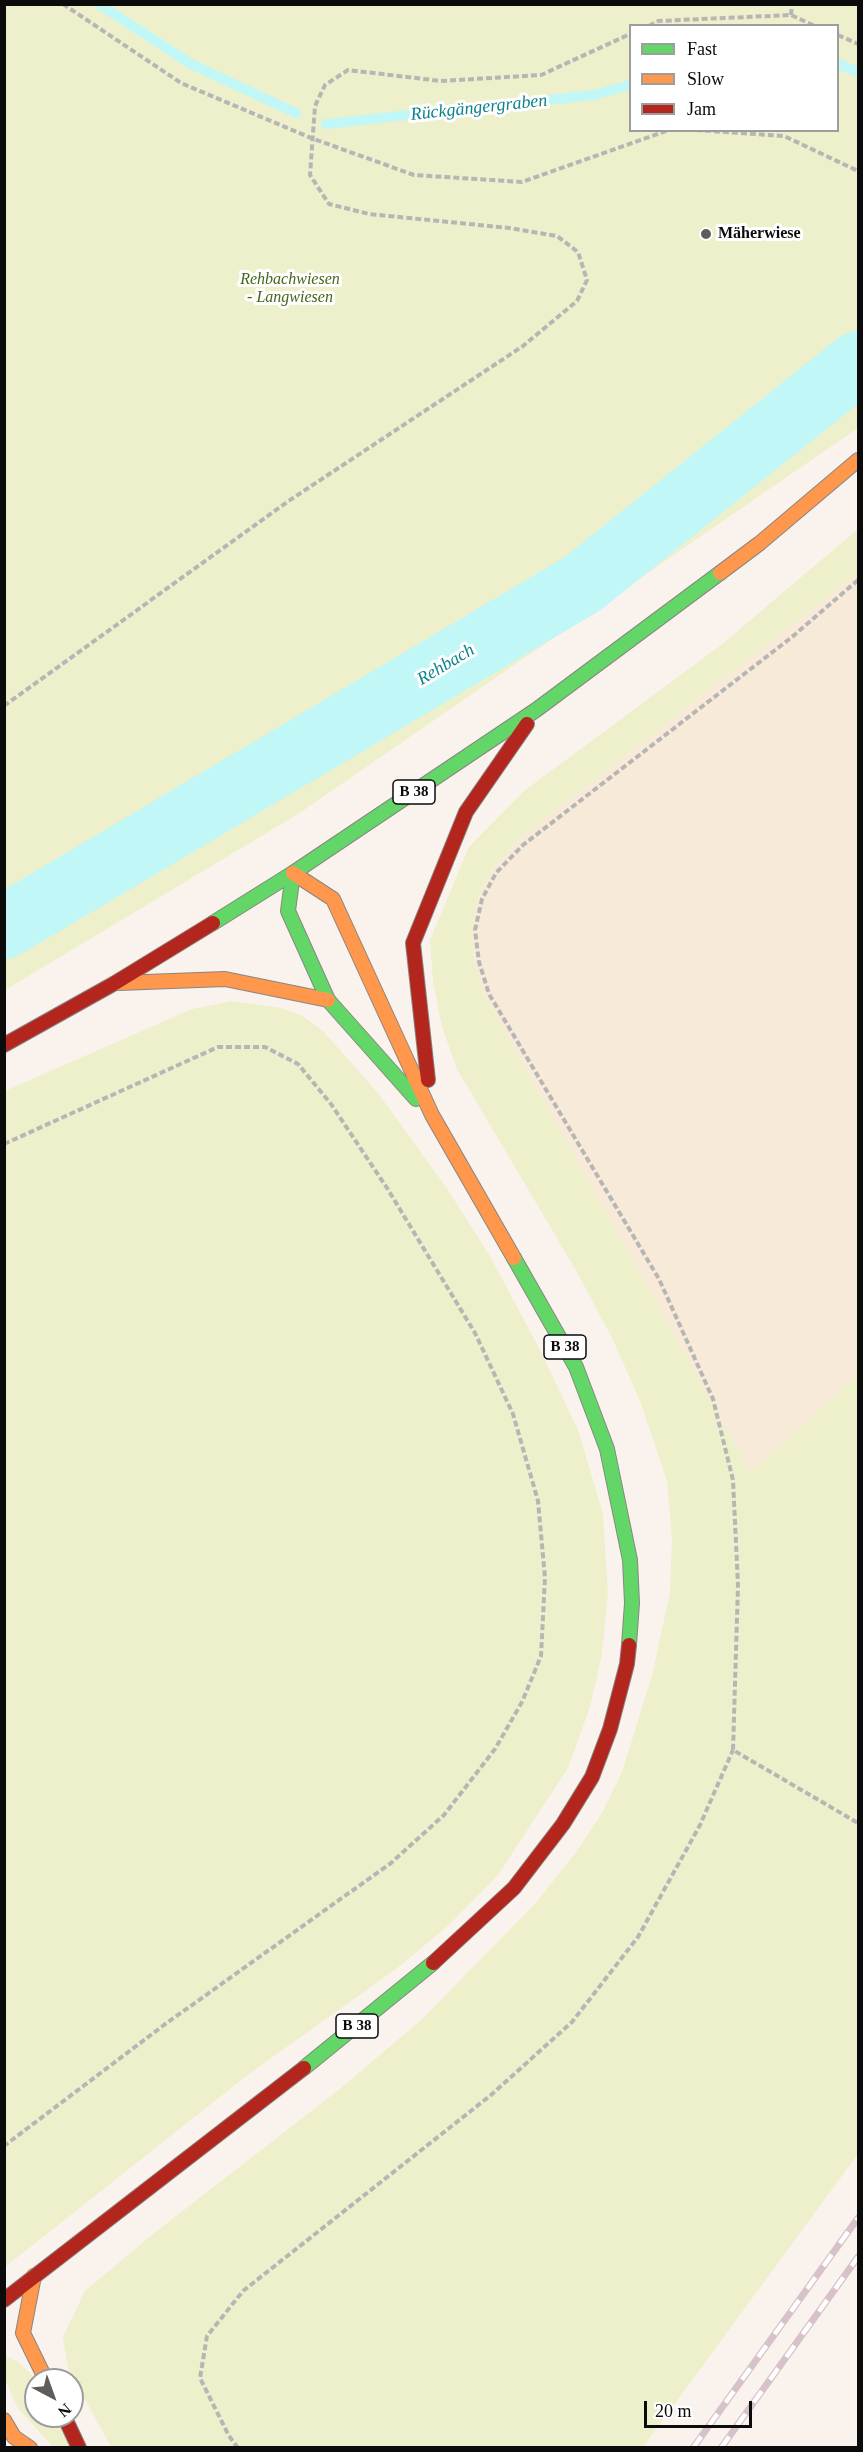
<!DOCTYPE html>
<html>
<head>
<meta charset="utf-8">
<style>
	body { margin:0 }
	#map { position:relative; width:863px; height:2452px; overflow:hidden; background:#faf3ed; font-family:"Times New Roman",serif }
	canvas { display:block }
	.frame { position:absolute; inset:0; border:6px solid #0b0b0b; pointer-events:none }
	.legend { position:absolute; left:629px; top:24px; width:210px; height:108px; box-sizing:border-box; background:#fff; border:2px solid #9d9d9d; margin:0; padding:8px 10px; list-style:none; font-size:18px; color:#0b0b0b }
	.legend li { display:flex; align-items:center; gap:12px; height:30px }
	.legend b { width:30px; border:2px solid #9d9d9d }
	.north { position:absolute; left:24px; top:2368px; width:60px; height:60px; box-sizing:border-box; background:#fff; border:2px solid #9d9d9d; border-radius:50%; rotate:139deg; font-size:16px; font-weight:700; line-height:24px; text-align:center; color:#0b0b0b }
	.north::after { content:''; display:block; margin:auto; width:21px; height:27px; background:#5f5c5a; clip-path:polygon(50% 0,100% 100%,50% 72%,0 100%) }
	.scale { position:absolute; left:644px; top:2401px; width:108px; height:27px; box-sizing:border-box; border:3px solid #0b0b0b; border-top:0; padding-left:8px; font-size:18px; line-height:21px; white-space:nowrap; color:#0b0b0b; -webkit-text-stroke:4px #fff; paint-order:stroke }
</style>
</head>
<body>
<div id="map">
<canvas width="863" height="2452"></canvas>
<div class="frame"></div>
<ul class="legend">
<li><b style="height:8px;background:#63d668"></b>Fast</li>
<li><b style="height:8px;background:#ff974d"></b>Slow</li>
<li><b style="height:8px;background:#b3261e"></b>Jam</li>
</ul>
<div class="north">N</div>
<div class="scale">20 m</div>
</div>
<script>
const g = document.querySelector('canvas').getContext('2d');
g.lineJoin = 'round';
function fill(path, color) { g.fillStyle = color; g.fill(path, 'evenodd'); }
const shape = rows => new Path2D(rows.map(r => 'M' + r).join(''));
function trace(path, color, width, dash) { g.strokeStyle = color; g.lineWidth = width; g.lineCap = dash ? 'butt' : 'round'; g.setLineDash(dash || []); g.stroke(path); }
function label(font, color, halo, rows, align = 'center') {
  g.font = font + ' "Times New Roman",serif'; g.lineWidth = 6; g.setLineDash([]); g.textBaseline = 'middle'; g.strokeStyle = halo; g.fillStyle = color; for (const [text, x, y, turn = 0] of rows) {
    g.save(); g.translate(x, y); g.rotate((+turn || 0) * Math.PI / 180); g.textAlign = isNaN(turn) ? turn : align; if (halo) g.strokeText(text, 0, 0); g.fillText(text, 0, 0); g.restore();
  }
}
fill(shape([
	[858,573,858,1375,751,1473,484,994,474,962,472,928,478,899,492,870,518,840]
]), '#f8ead8');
fill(shape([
	[5,4,858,5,858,428,298,814,5,990],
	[630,26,838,26,838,130,630,130],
	[858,529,858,573,518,840,492,870,478,899,472,928,474,962,484,994,751,1472,858,1375,858,2154,643,2447,111,2447,68,2368,63,2337,85,2291,153,2234,341,2088,421,2020,534,1905,577,1851,602,1813,622,1772,653,1672,670,1592,672,1540,667,1481,640,1401,613,1340,578,1274,457,1069,442,1027,433,982,430,940,469,847,524,791,721,645],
	[232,1001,281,1008,303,1016,324,1032,378,1093,446,1187,490,1256,539,1348,578,1430,603,1513,608,1593,602,1654,590,1707,568,1768,498,1875,449,1925,396,1969,249,2074,5,2267,5,1091,192,1009],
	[4,2355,18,2362,31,2374,36,2381,36,2416,55,2416,71,2447,53,2447,17,2407,5,2379]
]), '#eeefcb');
trace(shape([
	[99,4,191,64,296,113],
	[838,64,858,72],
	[326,124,594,95,630,85]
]), '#c1f7f7', 10);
trace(shape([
	[4,927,582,584,858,363]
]), '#c1f7f7', 64);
const fast = shape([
	[293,873,288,911,328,1000,416,1099],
	[213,923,293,873,536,710,720,573],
	[514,1258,576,1367,607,1449,630,1560,632,1603,629,1645],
	[304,2068,433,1963]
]);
const slow = shape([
	[720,573,760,543,858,460],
	[293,873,333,899,432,1115,514,1258],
	[119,983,225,979,328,1000],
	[34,2276,23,2333,46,2380],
	[4,2420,14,2437,30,2448]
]);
const jam = shape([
	[4,1045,115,983,213,923],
	[428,1080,413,943,466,812,527,724],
	[433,1963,514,1888,563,1824,592,1777,610,1729,627,1664,629,1645],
	[4,2300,304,2068],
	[64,2416,79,2448]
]);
trace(fast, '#898683', 16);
trace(slow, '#898683', 16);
trace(jam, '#898683', 16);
trace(shape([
	[63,4,181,83,311,138,414,175,522,182,669,130],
	[791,15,792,4],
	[649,26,658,21,791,15,815,26],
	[838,35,858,44],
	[696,130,784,136,858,171],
	[858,580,792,637,523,845,496,873,482,899,475,930,479,962,489,994,659,1279,713,1399,733,1480,738,1585,733,1750,858,1823],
	[4,706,287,502,523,346,577,301,587,280,578,252,557,236,509,228,369,214,329,204,310,175,315,106,325,85,348,70,441,81,541,75,630,34],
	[4,1144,218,1047,265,1047,298,1064,331,1104,387,1188,475,1333,513,1414,538,1501,545,1578,541,1656,522,1702,495,1749,444,1815,391,1863,164,2025,4,2146],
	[238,2448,229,2436,200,2378,207,2336,243,2291,491,2095,572,2022,638,1937,700,1825,733,1750]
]), '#b7b6b5', 4, [6, 3]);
trace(fast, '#63d668', 14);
trace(slow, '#ff974d', 14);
trace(jam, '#b3261e', 14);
const rail = shape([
	[693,2448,858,2218],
	[721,2448,858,2257]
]);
trace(rail, '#d7c2c9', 7);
trace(rail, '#fff', 4.5, [14]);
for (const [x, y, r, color] of [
	[706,234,6,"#5f5c5a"]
]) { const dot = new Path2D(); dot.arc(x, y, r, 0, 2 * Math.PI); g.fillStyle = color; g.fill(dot); trace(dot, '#fff', 2); }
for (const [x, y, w] of [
	[414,792,42],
	[565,1347,42],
	[357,2026,42]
]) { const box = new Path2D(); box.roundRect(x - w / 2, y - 12, w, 24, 4.5); g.fillStyle = '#fff'; g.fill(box); trace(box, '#0b0b0b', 1.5); }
label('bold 15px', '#0b0b0b', null, [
	["B 38",414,792],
	["B 38",565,1347],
	["B 38",357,2026]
]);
label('bold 16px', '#0b0b0b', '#fff', [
	["Mäherwiese",718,234]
], 'left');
label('italic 16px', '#436617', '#fff', [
	["Rehbachwiesen",290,280],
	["- Langwiesen",290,298]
]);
label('italic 18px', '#0d838e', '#fff', [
	["Rückgängergraben",479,108,-6],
	["Rehbach",446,665,-31]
]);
</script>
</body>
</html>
